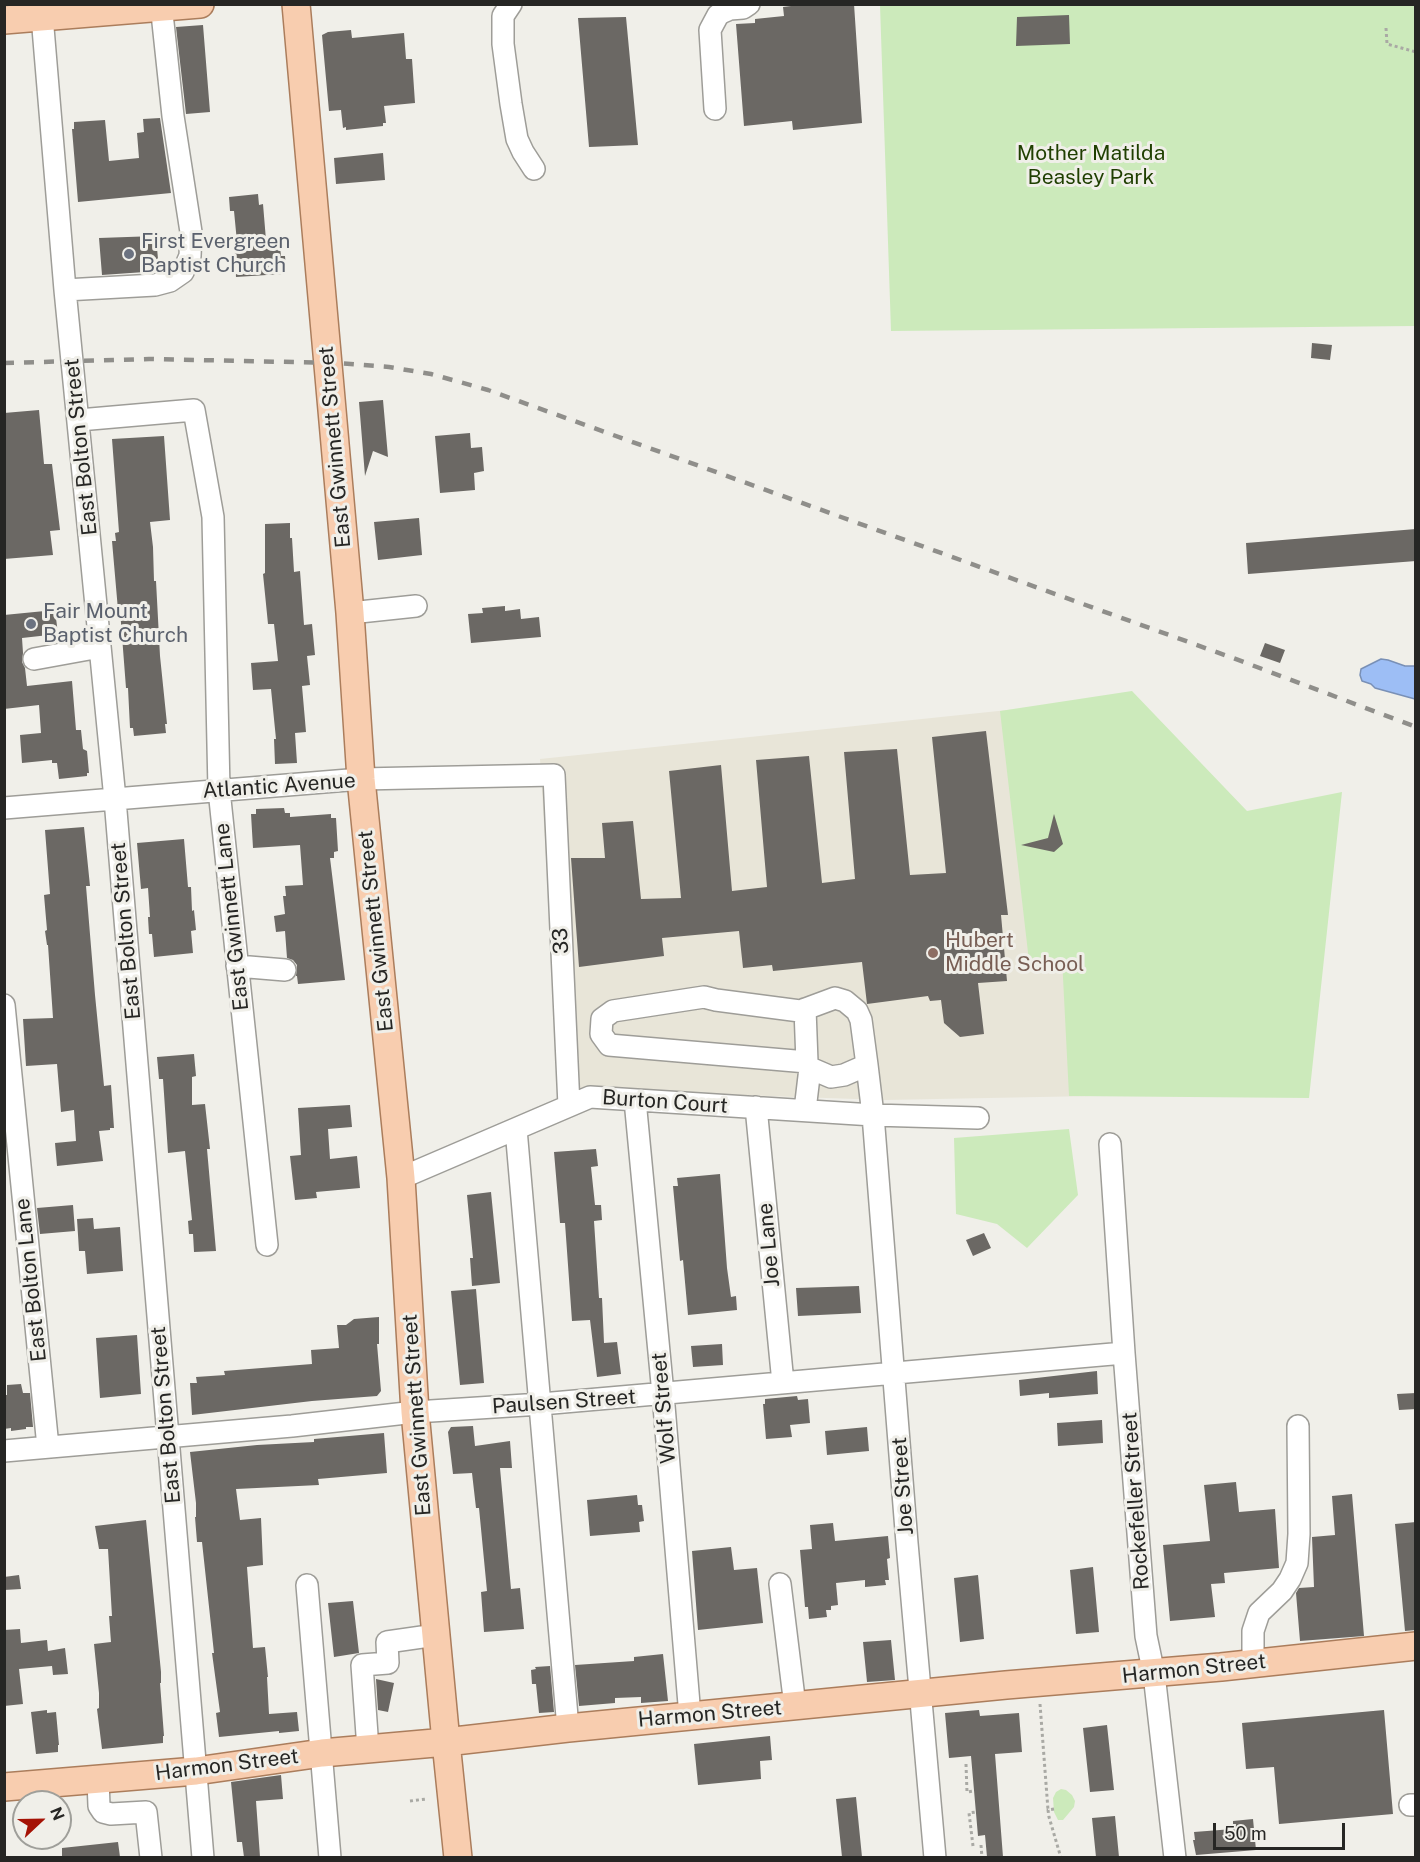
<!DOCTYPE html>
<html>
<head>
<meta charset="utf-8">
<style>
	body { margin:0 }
	#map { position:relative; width:1420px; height:1862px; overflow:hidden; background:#f0efe9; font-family:"Public Sans",sans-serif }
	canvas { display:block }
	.frame { position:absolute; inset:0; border:6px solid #262624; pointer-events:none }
	.north { position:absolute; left:12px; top:1790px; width:60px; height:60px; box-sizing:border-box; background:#f0efe9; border:2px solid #9f9f9a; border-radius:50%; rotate:68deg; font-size:16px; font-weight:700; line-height:24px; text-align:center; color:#262624 }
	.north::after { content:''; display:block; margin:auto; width:21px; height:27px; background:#a51205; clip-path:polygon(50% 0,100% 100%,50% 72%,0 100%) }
	.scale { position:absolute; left:1213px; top:1823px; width:132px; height:27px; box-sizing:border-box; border:3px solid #262624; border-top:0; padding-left:8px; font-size:18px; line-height:21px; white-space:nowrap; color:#262624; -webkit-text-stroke:4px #f0efe9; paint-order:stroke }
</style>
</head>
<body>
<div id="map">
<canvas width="1420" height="1862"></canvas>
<div class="frame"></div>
<div class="north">N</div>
<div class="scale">50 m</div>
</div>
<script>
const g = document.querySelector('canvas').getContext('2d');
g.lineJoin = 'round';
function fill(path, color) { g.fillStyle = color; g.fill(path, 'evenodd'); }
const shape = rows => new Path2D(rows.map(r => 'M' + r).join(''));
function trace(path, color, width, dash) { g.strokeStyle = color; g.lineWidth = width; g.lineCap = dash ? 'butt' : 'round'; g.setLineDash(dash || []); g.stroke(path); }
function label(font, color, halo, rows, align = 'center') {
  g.font = font + ' "Public Sans",sans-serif'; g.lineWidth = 6; g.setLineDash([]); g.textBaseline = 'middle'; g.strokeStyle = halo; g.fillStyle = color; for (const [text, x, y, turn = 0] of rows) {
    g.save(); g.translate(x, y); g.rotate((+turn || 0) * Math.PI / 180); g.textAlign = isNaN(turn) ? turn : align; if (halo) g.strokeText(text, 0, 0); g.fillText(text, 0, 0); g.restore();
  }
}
fill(shape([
	[1132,697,1298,1092,885,1100,560,1089,540,759]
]), '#e8e5d8');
fill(shape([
	[880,5,1415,5,1415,326,891,331],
	[1132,691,1247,811,1342,792,1309,1098,1069,1096,1062,958,1029,961,1000,711],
	[1069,1129,1078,1195,1027,1248,997,1224,956,1214,954,1138],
	[1061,1789,1066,1790,1072,1795,1075,1801,1074,1807,1063,1820,1058,1820,1054,1812,1053,1798,1056,1792]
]), '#cceabb');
const water = shape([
	[1381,659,1388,660,1405,666,1415,666,1415,699,1375,688,1371,684,1362,681,1360,675,1361,669,1381,659]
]);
fill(water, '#9dbef5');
trace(water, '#7990b6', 1.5);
fill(shape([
	[807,4,854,4,862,123,793,130,792,121,744,126,736,24,755,23,755,19,784,16,783,7],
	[1069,15,1070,44,1016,46,1017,17],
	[626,17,638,145,589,147,578,18],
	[203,25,210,112,186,114,176,27],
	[351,30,352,38,404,33,406,59,412,59,415,103,384,106,386,123,383,123,383,126,346,130,346,127,343,128,341,110,329,111,322,35,328,32],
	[160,118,171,193,78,202,72,129,74,129,74,122,105,120,109,161,139,158,137,133,144,132,143,119],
	[383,153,385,180,336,184,334,158],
	[258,194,259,205,263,204,266,240,279,238,281,256,285,256,286,270,282,271,282,274,236,277,234,242,237,242,234,211,230,211,229,197],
	[156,236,159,271,102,275,99,238],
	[1312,343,1332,345,1330,360,1311,358],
	[383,400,388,457,373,451,365,476,359,402],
	[39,410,44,464,52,464,60,530,50,531,53,555,4,559,4,413],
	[470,433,471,448,482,447,484,471,474,473,475,490,440,493,435,436],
	[164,436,170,520,150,522,153,547,154,581,156,581,160,656,167,724,165,724,166,733,134,736,133,728,130,728,128,688,126,688,120,610,118,610,112,541,116,541,115,533,119,532,112,439],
	[419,518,422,555,378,560,374,522],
	[290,523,290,538,292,538,294,572,300,571,304,625,312,624,315,655,307,656,310,685,302,686,306,732,295,733,297,763,275,764,274,739,276,739,271,689,253,690,251,663,278,661,274,624,268,624,263,574,265,573,265,524],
	[1416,529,1416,561,1248,574,1246,543],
	[505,606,505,611,520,609,521,619,539,617,541,637,471,643,468,614,483,613,482,608],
	[55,610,58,634,22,638,23,653,22,662,25,668,27,686,72,681,76,730,81,730,83,749,87,751,89,773,87,773,87,776,59,779,57,763,52,763,52,760,22,763,20,735,41,733,39,705,4,709,4,615],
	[1265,643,1285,650,1280,663,1260,656],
	[986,731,1008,915,1001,915,1007,981,978,983,984,1034,960,1037,944,1023,941,1000,930,1001,928,996,867,1004,862,962,773,971,772,965,743,968,739,931,662,938,664,956,579,967,571,858,605,858,602,823,633,821,641,899,681,898,669,771,721,765,732,891,767,887,756,760,809,756,822,883,855,879,844,752,897,749,910,875,946,873,932,737],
	[284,808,285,813,290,813,290,817,331,814,331,818,336,818,338,851,334,852,334,858,330,858,345,980,298,984,297,976,296,976,297,965,293,960,287,958,285,931,276,932,274,916,285,914,283,896,286,896,285,886,303,885,300,845,253,848,251,814,256,814,256,809],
	[1054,814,1063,844,1054,852,1021,845,1048,838],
	[84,827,90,886,86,886,95,995,104,1086,111,1085,114,1128,110,1128,110,1130,99,1131,103,1161,57,1166,55,1143,76,1141,74,1110,61,1112,57,1064,26,1066,23,1019,53,1018,48,945,47,945,45,931,47,930,44,895,50,894,45,830],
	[184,839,188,887,191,887,192,911,194,910,196,930,191,931,193,953,154,957,152,934,149,934,148,917,150,917,148,888,141,889,137,843],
	[194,1054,196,1076,192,1077,192,1105,205,1104,210,1149,207,1149,216,1251,194,1252,193,1234,189,1234,188,1221,192,1220,185,1151,168,1153,163,1079,159,1079,157,1057],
	[350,1105,352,1127,328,1129,330,1159,357,1156,360,1188,316,1192,317,1198,295,1200,290,1156,301,1155,298,1108],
	[596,1149,598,1166,591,1167,595,1205,601,1205,602,1220,594,1221,599,1298,602,1298,604,1343,617,1342,621,1374,597,1377,590,1320,572,1321,565,1223,560,1223,554,1152],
	[720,1174,727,1268,731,1297,736,1296,737,1310,688,1315,683,1260,680,1261,673,1186,678,1186,677,1178],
	[491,1192,500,1283,472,1286,470,1258,473,1258,467,1195],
	[73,1205,75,1231,40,1234,37,1208],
	[93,1218,94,1229,120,1227,123,1271,87,1274,85,1251,79,1251,77,1219],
	[984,1233,991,1248,973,1256,966,1240],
	[859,1286,861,1313,798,1316,796,1288],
	[476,1289,484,1383,460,1385,451,1291],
	[379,1317,379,1344,377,1344,381,1391,377,1396,312,1401,192,1415,190,1383,197,1383,196,1377,225,1375,224,1371,312,1364,311,1350,339,1348,337,1325,346,1325,354,1319],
	[137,1335,141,1394,100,1398,96,1338],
	[722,1344,723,1365,693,1367,691,1346],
	[1097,1371,1098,1394,1049,1398,1049,1393,1020,1396,1019,1380],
	[21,1384,23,1393,30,1393,33,1427,26,1427,26,1429,11,1431,11,1428,4,1429,4,1395,7,1395,7,1385],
	[1416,1393,1416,1409,1399,1410,1397,1394],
	[797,1396,798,1400,808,1399,810,1423,790,1425,792,1437,766,1439,763,1404,765,1404,765,1399],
	[1102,1420,1103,1443,1058,1446,1057,1423],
	[473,1426,475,1446,510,1441,512,1468,500,1468,511,1589,520,1588,524,1629,484,1632,481,1592,487,1591,479,1508,476,1508,472,1473,453,1474,448,1432,451,1427],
	[867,1427,869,1451,827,1455,825,1431],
	[384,1433,387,1473,318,1479,319,1485,236,1489,240,1520,261,1518,263,1565,247,1567,253,1648,265,1647,268,1677,267,1677,269,1714,297,1712,299,1731,279,1733,279,1731,219,1737,216,1713,220,1712,212,1653,214,1653,202,1542,197,1542,195,1517,196,1517,196,1503,190,1452,257,1445,314,1442,314,1439],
	[1236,1482,1239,1512,1275,1509,1279,1568,1224,1573,1225,1583,1211,1584,1215,1617,1170,1621,1163,1545,1210,1541,1204,1485],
	[1352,1494,1364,1636,1300,1641,1296,1593,1299,1588,1314,1587,1312,1537,1335,1535,1332,1496],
	[637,1495,638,1505,642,1505,644,1521,639,1522,640,1532,590,1536,587,1500],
	[146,1520,161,1672,161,1683,160,1683,164,1736,163,1736,163,1743,102,1749,97,1709,99,1708,99,1693,94,1644,111,1642,109,1616,112,1616,108,1549,99,1549,95,1526],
	[1416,1522,1416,1630,1405,1631,1395,1524],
	[833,1523,835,1541,888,1536,890,1558,887,1559,889,1580,885,1580,886,1585,865,1587,865,1580,836,1583,838,1605,831,1606,831,1610,826,1610,827,1617,809,1619,808,1607,805,1607,800,1550,812,1549,810,1525],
	[731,1547,734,1570,757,1568,763,1623,698,1630,692,1551],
	[1093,1567,1099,1632,1076,1634,1070,1570],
	[19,1575,21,1589,4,1590,4,1577],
	[978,1575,984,1639,960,1642,954,1578],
	[353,1601,359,1653,334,1657,328,1603],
	[20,1629,21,1643,47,1640,48,1651,65,1648,68,1674,53,1675,52,1666,19,1669,23,1704,4,1706,4,1630],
	[891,1640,895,1680,867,1682,863,1642],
	[663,1654,668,1701,641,1703,641,1697,615,1698,615,1703,579,1706,575,1665,634,1661,634,1657],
	[550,1666,554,1712,539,1713,536,1684,532,1684,531,1670,536,1669,535,1667],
	[376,1679,394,1683,388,1712,378,1710],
	[47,1710,47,1713,56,1712,59,1745,58,1745,58,1752,36,1754,31,1712],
	[979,1710,980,1716,1019,1713,1022,1752,995,1754,1003,1857,987,1857,985,1835,978,1836,971,1756,949,1758,945,1713],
	[1384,1710,1393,1814,1279,1824,1274,1767,1246,1769,1242,1723],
	[1107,1725,1114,1790,1090,1792,1083,1728],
	[770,1736,772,1760,760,1761,761,1779,698,1785,694,1744],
	[281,1775,283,1799,256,1801,260,1857,244,1857,242,1842,237,1842,231,1782],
	[856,1797,862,1857,842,1857,836,1799],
	[1115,1816,1119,1857,1096,1857,1092,1818],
	[1253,1819,1256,1850,1196,1855,1193,1840,1195,1840,1194,1832,1233,1829,1233,1821],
	[118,1842,120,1857,62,1857,62,1848]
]), '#6b6864');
const minor = shape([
	[41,4,65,290,115,799,203,1858],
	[511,4,503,16,503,44,511,104,517,139,523,152,534,169],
	[715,109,710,30,718,15,723,12,730,9,743,8,749,4],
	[65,290,155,285,170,281,183,272,190,256,191,232,173,116,161,4],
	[79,420,194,410,213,517,219,790,267,1245],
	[350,613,416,606],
	[34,659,100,647],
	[4,808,361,779,554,775,569,1106],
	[237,966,285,970],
	[4,1005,48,1447],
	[805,1009,807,1062],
	[867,1065,844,1075,831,1077,810,1068,807,1062,609,1045,601,1034,602,1019,613,1011,704,997,716,1000,800,1011,835,998,845,1001,857,1011,861,1020,867,1065,873,1115,907,1543,935,1858],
	[635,1100,663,1394,690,1716],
	[756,1107,783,1383],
	[805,1110,810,1068],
	[516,1129,568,1728],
	[1110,1144,1124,1353,1146,1636,1154,1674,1175,1858],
	[401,1178,590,1097,873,1115,978,1118],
	[4,1451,292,1426,415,1412,541,1404,1124,1353],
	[780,1584,795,1706],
	[307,1585,330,1858],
	[1253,1664,1253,1631,1259,1613,1282,1591,1290,1579,1297,1563,1299,1534,1298,1426],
	[368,1749,362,1665,388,1663,387,1642,436,1635],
	[98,1780,99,1806,103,1812,111,1814,146,1812,151,1858],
	[1410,1805,1416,1805]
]);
const major = shape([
	[296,4,350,613,361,779,401,1178,415,1412,446,1742,458,1858],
	[4,20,200,4],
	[4,1787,196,1771,322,1753,446,1742,568,1728,1006,1685,1221,1667,1416,1646]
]);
trace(minor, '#9e9d98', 24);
trace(major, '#ab7d5c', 30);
trace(shape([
	[1386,28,1387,44,1416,52],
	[1040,1704,1048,1810],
	[966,1764,967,1792,974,1791],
	[410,1801,426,1799],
	[1054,1809,1048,1810,1049,1817,1061,1858],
	[981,1845,982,1858],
	[973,1846,969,1813,976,1812]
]), '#a9a9a4', 3, [3, 3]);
trace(minor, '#fff', 21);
trace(major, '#f8cdaf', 27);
trace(shape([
	[4,363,149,359,338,363,389,367,431,374,488,390,1233,658,1416,727]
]), '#8f8e8a', 4.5, [10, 10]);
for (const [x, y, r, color] of [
	[129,254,6,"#6b7280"],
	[31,624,6,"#6b7280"],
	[933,953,6,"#8d6e63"]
]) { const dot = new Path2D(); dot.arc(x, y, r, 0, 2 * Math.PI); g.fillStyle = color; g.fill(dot); trace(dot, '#f0efe9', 2); }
label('21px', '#1f3f01', '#f0efe9', [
	["Mother Matilda",1091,154],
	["Beasley Park",1091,178]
]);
label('21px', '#5b616d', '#f0efe9', [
	["First Evergreen",141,242],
	["Baptist Church",141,266],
	["Fair Mount",43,612],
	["Baptist Church",43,636]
], 'left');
label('21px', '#262624', '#f0efe9', [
	["East Bolton Street",81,447,-96],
	["East Gwinnett Street",335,447,-95],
	["Atlantic Avenue",279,786,-4],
	["East Gwinnett Lane",232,917,-96],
	["East Bolton Street",126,931,-95],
	["East Gwinnett Street",376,931,-96],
	["33",561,941,-93],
	["Burton Court",665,1102,4],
	["Joe Lane",769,1245,-95],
	["East Bolton Lane",31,1280,-96],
	["Paulsen Street",564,1402,-4],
	["Wolf Street",664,1408,-95],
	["East Bolton Street",166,1415,-95],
	["East Gwinnett Street",417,1415,-94],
	["Joe Street",903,1486,-94],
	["Rockefeller Street",1136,1501,-94],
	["Harmon Street",1194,1669,-6],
	["Harmon Street",710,1714,-5],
	["Harmon Street",227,1765,-7]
]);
label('21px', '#785e54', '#f0efe9', [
	["Hubert",945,941],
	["Middle School",945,965]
], 'left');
</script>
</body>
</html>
